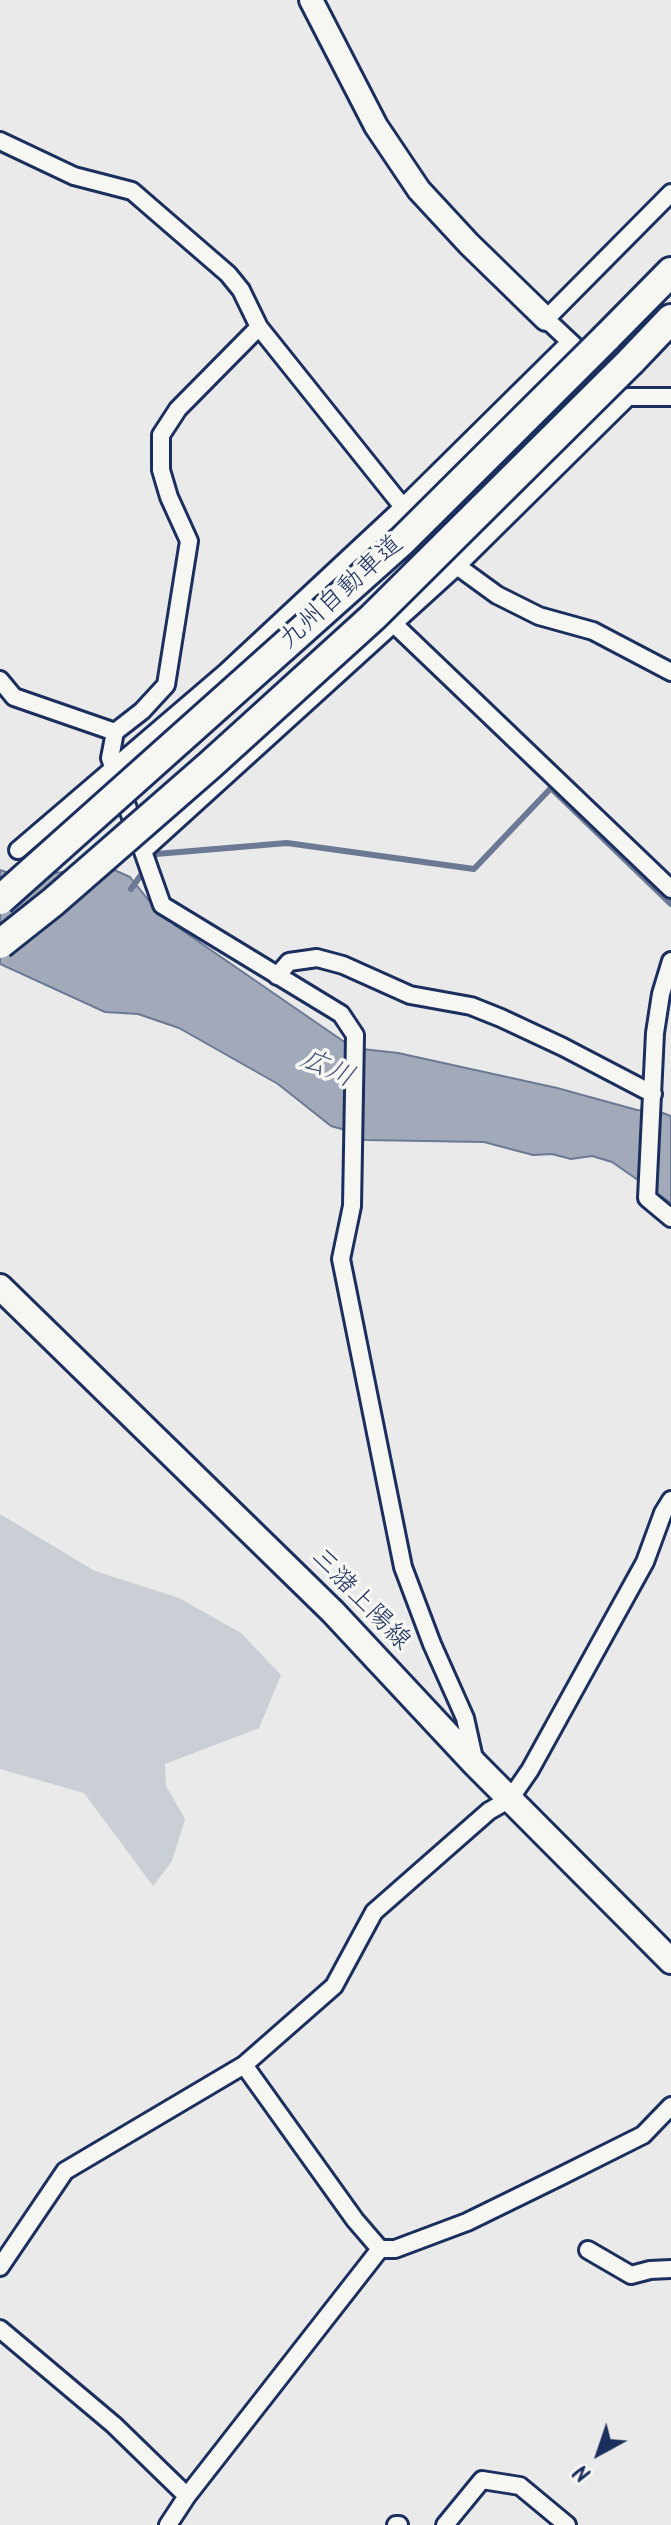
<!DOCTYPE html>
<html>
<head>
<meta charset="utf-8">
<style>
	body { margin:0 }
	#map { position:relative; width:671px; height:2525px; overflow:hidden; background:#e9eae9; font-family:Kalam,sans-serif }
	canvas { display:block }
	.north { position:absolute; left:559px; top:2413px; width:80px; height:80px; -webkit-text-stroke:6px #f6f6f2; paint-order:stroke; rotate:220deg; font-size:22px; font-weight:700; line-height:32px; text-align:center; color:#1b2f5e }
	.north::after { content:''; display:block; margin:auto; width:28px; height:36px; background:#1b2f5e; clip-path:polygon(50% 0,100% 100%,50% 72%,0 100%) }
</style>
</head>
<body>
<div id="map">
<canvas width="671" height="2525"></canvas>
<div class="north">N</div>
</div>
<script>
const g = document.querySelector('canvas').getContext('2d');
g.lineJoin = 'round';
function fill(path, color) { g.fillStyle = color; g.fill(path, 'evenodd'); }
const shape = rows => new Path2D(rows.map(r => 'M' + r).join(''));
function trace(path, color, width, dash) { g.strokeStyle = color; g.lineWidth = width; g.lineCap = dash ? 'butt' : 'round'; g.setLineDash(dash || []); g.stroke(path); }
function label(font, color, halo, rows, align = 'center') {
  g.font = font + ' Kalam,"Klee One",sans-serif'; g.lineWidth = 7; g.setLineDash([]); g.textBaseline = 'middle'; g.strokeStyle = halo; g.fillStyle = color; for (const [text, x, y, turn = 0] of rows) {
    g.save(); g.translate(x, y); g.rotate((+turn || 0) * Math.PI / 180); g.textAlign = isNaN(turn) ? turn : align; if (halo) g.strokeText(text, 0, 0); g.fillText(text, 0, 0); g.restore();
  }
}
fill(shape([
	[0,1514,95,1571,179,1598,241,1633,281,1675,259,1728,165,1764,166,1786,185,1819,172,1861,153,1886,84,1793,0,1769]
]), '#caced5');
const water = shape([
	[105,866,130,877,154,907,176,926,343,1041,362,1049,398,1053,557,1088,637,1110,660,1112,671,1116,671,1203,612,1162,592,1156,571,1159,552,1154,533,1155,484,1142,365,1140,349,1131,331,1126,278,1084,179,1028,138,1014,105,1012,0,964,0,870,15,875,34,876,105,866]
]);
fill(water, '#a2aaba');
trace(water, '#6c7995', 2);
trace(shape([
	[131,889,156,854,287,843,474,869,551,788,671,904]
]), '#6c7995', 6);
const street = shape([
	[0,141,74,176,132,191,228,274,241,290,259,327,403,507,453,563,497,595,539,616,593,631,671,672],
	[259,327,178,409,161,435,161,470,169,497,189,541,166,685,142,711,115,732,110,758,162,905,341,1014,355,1035,352,1206,341,1259,403,1567,432,1644,465,1718,475,1763],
	[616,385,546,319,671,193],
	[394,624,671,889],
	[0,680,14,697,115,732],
	[18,850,226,672,403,507,570,342],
	[143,851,457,566,628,397,671,397],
	[671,961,661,994,655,1033,647,1198,671,1218],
	[277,976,289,962,317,958,343,965,410,995,471,1006,501,1018,563,1047,653,1094],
	[244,2065,355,2220,380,2249],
	[380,2249,395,2249,467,2222,559,2177,643,2135,671,2106],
	[588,2250,631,2275,650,2270,671,2269],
	[0,2267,65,2171,244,2065,334,1986,374,1912,489,1811,510,1799,530,1770,645,1562,663,1513,671,1500],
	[0,2329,114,2425,187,2496],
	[168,2525,187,2496,380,2249],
	[396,2525,399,2525],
	[445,2525,482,2480,520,2486,567,2525]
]);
const secondary = shape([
	[311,0,376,126,419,190,469,244,546,319]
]);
const primary = shape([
	[0,1287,333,1612,475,1764,671,1961]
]);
const highway = shape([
	[606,338,671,272],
	[631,361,671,319]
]);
trace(street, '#1b2f5e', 22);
trace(secondary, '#1b2f5e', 28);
trace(primary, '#1b2f5e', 30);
trace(highway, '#1b2f5e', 34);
trace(street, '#f6f6f2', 16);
trace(secondary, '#f6f6f2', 22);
trace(primary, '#f6f6f2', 24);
trace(highway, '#f6f6f2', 28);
const highwayBridge = shape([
	[0,900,402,541,606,338],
	[0,944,53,902,210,765,373,617,631,361]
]);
trace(highwayBridge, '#1b2f5e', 34, []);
trace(highwayBridge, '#f6f6f2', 28);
label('26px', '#1b2f5e', '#f6f6f2', [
	["九州自動車道",343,594,-42],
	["三潴上陽線",359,1601,46]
]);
label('italic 28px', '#44547a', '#f6f6f2', [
	["広川",326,1071,24]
]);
</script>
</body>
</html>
